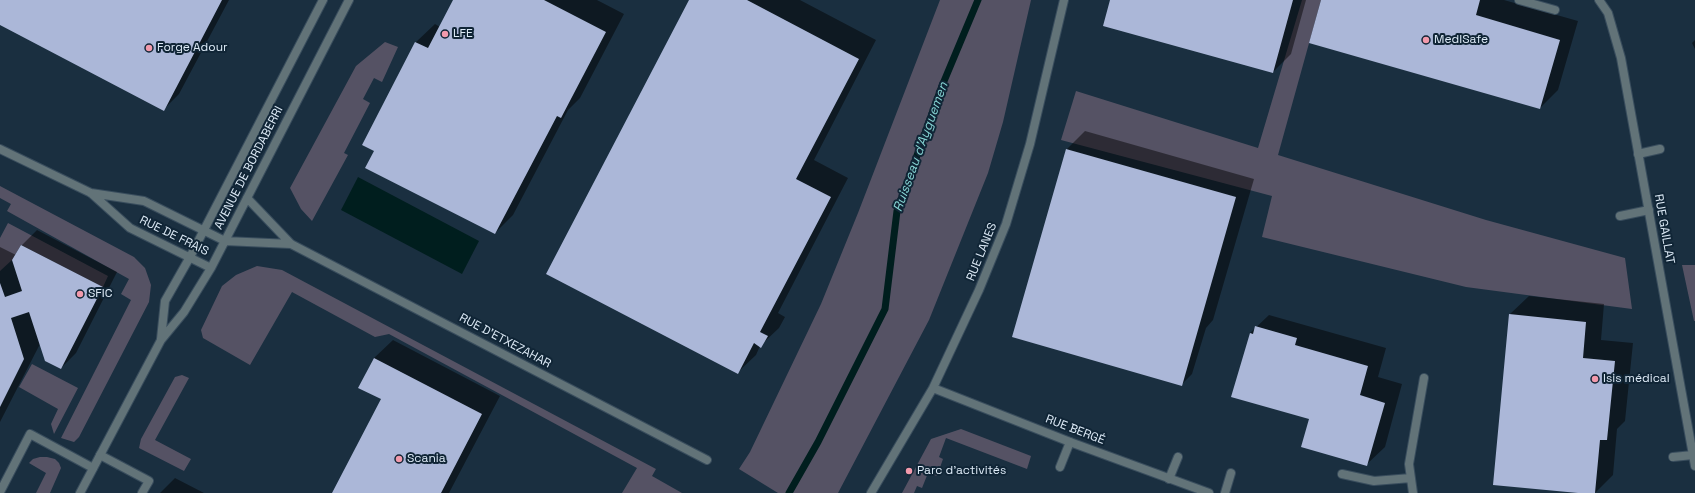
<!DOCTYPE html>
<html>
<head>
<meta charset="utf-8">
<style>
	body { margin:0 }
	canvas { display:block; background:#1a2f40 }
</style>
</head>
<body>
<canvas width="1695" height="493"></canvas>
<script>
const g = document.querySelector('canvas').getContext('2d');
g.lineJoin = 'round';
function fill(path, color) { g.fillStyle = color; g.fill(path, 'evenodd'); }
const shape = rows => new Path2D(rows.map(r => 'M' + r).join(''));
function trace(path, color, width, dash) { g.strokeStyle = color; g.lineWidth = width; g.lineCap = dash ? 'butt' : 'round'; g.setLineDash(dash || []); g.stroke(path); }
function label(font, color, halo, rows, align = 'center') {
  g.font = font + ' "Space Grotesk",sans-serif'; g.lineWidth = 4; g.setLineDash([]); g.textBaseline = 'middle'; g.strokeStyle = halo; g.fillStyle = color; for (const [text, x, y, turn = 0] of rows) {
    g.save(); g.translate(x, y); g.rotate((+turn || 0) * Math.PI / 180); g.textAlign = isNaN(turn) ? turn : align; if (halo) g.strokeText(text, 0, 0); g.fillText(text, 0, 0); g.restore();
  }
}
fill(shape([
	[940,0,1031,0,1003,122,988,173,929,320,838,493,778,493,739,469,750,452,821,304,858,213],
	[1302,0,1321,0,1278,155,1486,220,1625,258,1632,309,1466,287,1262,237,1272,196,1061,140,1076,91,1258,148],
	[385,42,398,47,382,82,374,78,363,99,370,103,344,153,348,155,312,221,301,209,290,188,356,66],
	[0,186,134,257,145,268,151,285,149,302,79,437,74,442,61,438,131,300,121,294,129,279,7,211,11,204,0,198],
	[8,223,108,276,103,287,21,245,12,260,0,271,0,238],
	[1682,265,1695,265,1695,321,1694,321],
	[257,266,282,270,656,469,652,476,682,493,622,493,637,468,389,334,375,337,292,292,250,365,203,338,201,330,222,286,236,275],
	[32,364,78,388,54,434,51,424,58,409,19,387],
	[182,375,189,378,155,440,191,459,184,471,139,448,141,439,175,377],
	[961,429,1031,456,1027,469,946,438,939,457,943,459,937,476,928,473,922,488,917,486,914,493,902,493,931,439],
	[40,457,47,457,55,459,59,463,61,468,50,493,36,493,46,473,29,463,33,459]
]), '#555264');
fill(shape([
	[358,177,479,241,462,274,341,210]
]), '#001e1e');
fill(shape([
	[0,0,229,0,179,94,164,109,0,24],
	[454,0,597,0,624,14,580,98,568,110,513,215,495,233,375,150,363,144,416,42,435,24,440,27],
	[690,0,800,0,876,40,814,160,848,178,778,313,785,317,779,328,760,346,756,355,737,373],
	[1111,0,1306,0,1291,54,1273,72],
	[1322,0,1504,0,1578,21,1558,90,1540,108],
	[1695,40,1695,49,1692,43],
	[1085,131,1254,179,1213,320,1206,328,1192,374,1182,384,1067,149],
	[37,230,117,272,76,353,61,368,40,344,0,422,0,247,16,255,22,245],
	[1529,296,1604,304,1601,340,1633,343,1625,421,1617,429,1613,475,1595,493,1588,493,1510,314],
	[1269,315,1386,348,1378,377,1402,384,1385,447,1366,465,1310,418,1250,333],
	[393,340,500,396,449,493,333,493,382,399,359,387,374,358],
	[175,478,204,493,160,493]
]), '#0007');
trace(shape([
	[789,493,818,442,885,309,897,211,942,86,978,0]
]), '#001e1e', 7);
fill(shape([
	[0,0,222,0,164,111,0,25],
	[453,0,544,0,606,32,561,118,557,116,495,234,365,168,374,151,362,145,415,42,428,48],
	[689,0,747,0,859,59,796,179,831,197,760,332,768,336,761,348,754,343,738,374,546,274],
	[1110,0,1293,0,1273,73,1103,26],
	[1321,0,1480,0,1476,15,1560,40,1540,109,1309,43],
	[1066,149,1236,197,1182,386,1012,337],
	[21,245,103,287,61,369,45,361,29,312,11,318,24,359,0,407,0,283,5,297,22,291,12,260],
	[1509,314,1586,322,1583,358,1615,361,1607,440,1600,440,1595,493,1578,493,1493,485],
	[1255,326,1297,338,1295,345,1368,366,1360,395,1385,403,1367,466,1301,447,1309,419,1231,397,1250,333,1253,334],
	[374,358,482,414,441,493,332,493,381,399,358,388]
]), '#abb7d8');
const service = shape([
	[1519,0,1555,10],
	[1638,154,1660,149],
	[1620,216,1649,210],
	[100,455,149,481,142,493],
	[1673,457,1693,455],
	[1060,467,1070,442],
	[1342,474,1374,481,1411,478],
	[1169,479,1178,457],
	[0,492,30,434,93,468],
	[1225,493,1231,473],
	[1413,493,1409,464,1424,378]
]);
const minor = shape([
	[1599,0,1608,13,1621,58,1695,466],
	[0,149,91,193,130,228,211,268],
	[91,193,144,201,225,241,291,244],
	[247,198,291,244,707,460],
	[161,339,165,301,190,257,323,0],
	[933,388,1070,442,1209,493],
	[80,493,161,340,184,312,211,268,349,0],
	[871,493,933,388,979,290,1006,224,1030,144,1064,0]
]);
trace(service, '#394d5d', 10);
trace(minor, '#394d5d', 10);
trace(service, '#627378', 8);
trace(minor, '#627378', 8);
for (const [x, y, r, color] of [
	[445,34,4,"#f29aac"],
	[1426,40,4,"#f29aac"],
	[149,48,4,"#f29aac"],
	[80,294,4,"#f29aac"],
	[1595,379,4,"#f29aac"],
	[399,459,4,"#f29aac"],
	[909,471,4,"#f29aac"]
]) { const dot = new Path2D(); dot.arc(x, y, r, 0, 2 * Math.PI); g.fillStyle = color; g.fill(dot); trace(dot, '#102536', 1.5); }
label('12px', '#deebf7', '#102536', [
	["LFE",453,34],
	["MedISafe",1434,40],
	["Forge Adour",157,48],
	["SFIC",88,294],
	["Isis médical",1603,379],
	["Scania",407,459],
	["Parc d'activités",917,471]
], 'left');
label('12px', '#deebf7', '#102536', [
	["AVENUE DE BORDABERRI",249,168,-63],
	["RUE GAILLAT",1664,229,80],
	["RUE DE FRAIS",174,236,26],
	["RUE LANES",982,252,-68],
	["RUE D'ETXEZAHAR",505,341,28],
	["RUE BERGÉ",1075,430,21]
]);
label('italic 13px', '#87d6d5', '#102536', [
	["Ruisseau d'Ayguemen",921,147,-70]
]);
</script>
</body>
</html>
